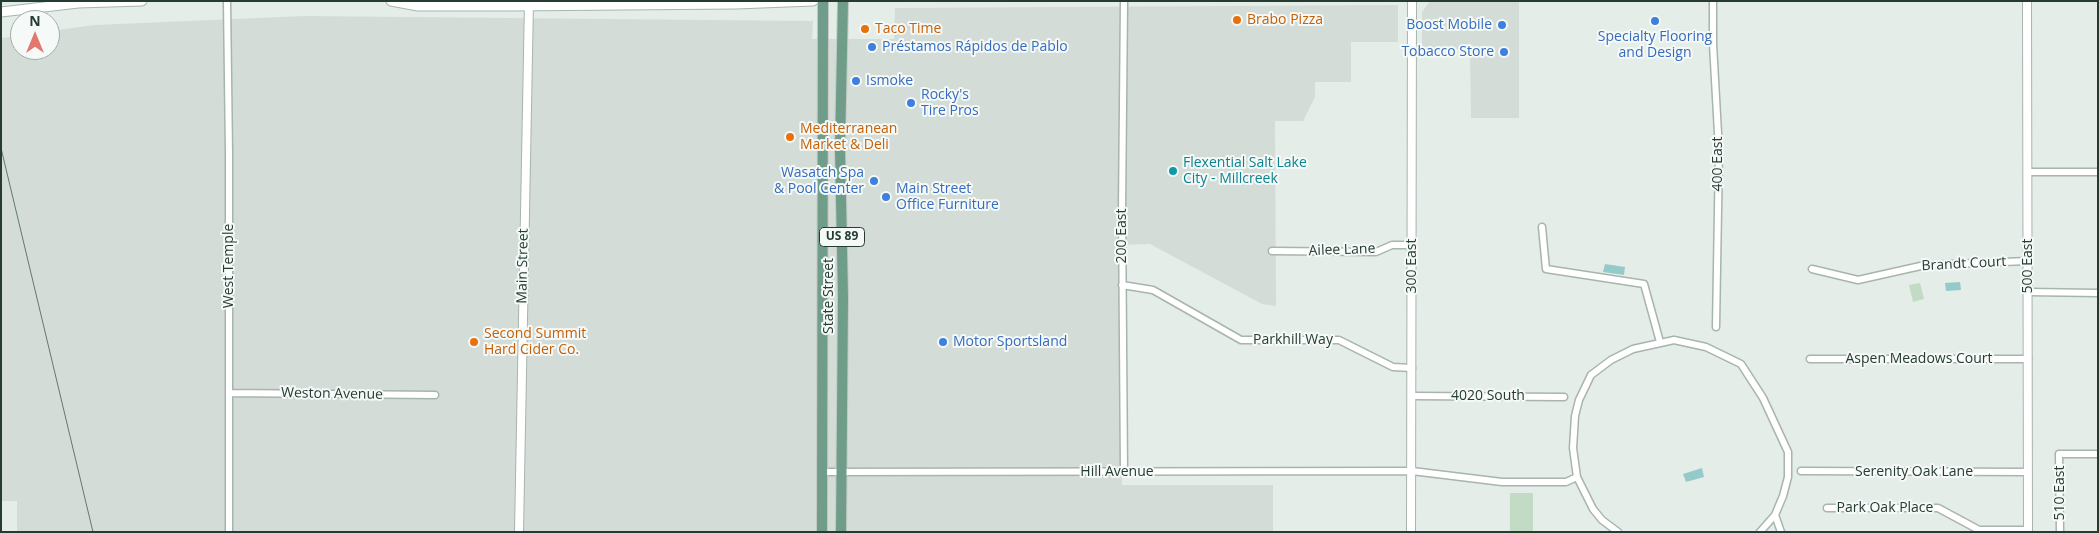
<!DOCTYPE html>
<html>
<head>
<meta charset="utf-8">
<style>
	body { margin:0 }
	#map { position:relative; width:2099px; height:533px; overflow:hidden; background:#e5ede8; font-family:"Open Sans",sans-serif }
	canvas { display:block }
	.frame { position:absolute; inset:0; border:2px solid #263c33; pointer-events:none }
	.north { position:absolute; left:10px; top:10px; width:50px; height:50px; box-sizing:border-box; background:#f5f9f7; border:1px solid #a2ada9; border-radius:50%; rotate:0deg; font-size:14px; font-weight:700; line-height:20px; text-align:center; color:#263c33 }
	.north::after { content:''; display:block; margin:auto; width:18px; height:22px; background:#e1776e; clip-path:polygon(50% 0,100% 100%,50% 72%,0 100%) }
</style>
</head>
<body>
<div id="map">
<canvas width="2099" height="533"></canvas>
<div class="frame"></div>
<div class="north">N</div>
</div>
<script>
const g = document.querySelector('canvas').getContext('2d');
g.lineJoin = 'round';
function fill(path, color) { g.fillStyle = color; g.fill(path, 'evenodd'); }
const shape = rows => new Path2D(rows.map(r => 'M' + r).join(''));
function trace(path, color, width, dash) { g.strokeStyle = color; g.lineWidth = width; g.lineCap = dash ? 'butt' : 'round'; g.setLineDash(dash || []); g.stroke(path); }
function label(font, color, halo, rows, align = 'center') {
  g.font = font + ' "Open Sans",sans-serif'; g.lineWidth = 4; g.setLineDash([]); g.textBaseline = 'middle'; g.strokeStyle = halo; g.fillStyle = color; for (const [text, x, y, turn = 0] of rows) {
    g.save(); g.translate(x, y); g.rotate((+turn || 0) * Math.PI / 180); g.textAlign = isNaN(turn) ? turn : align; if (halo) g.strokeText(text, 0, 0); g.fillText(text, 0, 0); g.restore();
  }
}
fill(shape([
	[1430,1,1519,2,1519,118,1471,118,1470,49,1422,49,1422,12],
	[1398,5,1398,42,1351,42,1351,82,1315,82,1315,97,1303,121,1275,121,1276,306,1262,304,1150,244,1119,245,1122,485,1273,485,1273,532,17,532,17,501,1,501,1,38,20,36,20,50,50,50,50,31,95,25,304,16,813,21,812,39,894,39,895,8]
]), '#d4dcd7');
fill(shape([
	[1920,283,1924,299,1913,302,1909,285],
	[1510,493,1533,493,1533,532,1510,532]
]), '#c1dbc4');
fill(shape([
	[1605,264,1625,267,1624,275,1603,272],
	[1960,282,1961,290,1946,291,1945,283],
	[1702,468,1704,477,1686,482,1683,474]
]), '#94cbca');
const minor = shape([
	[227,1,229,154,229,532],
	[1124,1,1122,209,1124,472],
	[1713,1,1713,44,1719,151,1716,327],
	[2028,172,2098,172],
	[1542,227,1546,269,1644,284,1660,342],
	[1272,251,1376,252,1392,245,1412,245],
	[1812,269,1858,280,1925,265,2028,261],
	[1122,285,1153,290,1241,340,1339,340,1393,367,1412,368],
	[2028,292,2098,293],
	[1810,359,2028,359],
	[229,393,435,395],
	[1412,396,1564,397],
	[1801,471,2028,472],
	[822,472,1412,471,1502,482,1566,482,1577,477,1593,509,1602,520,1618,532],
	[1577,477,1573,448,1575,416,1579,400,1591,375,1611,360,1633,349,1674,340,1706,347,1741,364,1763,398,1788,452,1788,477,1783,496,1775,515,1760,532],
	[1827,508,1938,508,1979,530,2028,530],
	[1775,515,1781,532],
	[2060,532,2059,454,2098,454]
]);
const tertiary = shape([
	[2027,1,2028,532],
	[519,532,529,1],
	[1411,532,1412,1]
]);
const secondary = shape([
	[391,1,418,6,512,6,736,4,813,1],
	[1,12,78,3,142,1]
]);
const primary = shape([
	[822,532,823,1],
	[841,532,843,297,840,148,843,1]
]);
trace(minor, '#a8b4ae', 9);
trace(tertiary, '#a8b4ae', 10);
trace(secondary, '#a5b7ae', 11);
trace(primary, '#c2c8c6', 12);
trace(minor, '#fff', 6);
trace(tertiary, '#fff', 8);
trace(secondary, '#fff', 9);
trace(primary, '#6f9d89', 10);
trace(shape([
	[1,148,93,532]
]), '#61786e', 1);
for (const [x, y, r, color] of [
	[1237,20,5,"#e8710a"],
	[1655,21,5,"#3f7fe0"],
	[1502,25,5,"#3f7fe0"],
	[865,29,5,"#e8710a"],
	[872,47,5,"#3f7fe0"],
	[1504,52,5,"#3f7fe0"],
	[856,81,5,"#3f7fe0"],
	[911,103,5,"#3f7fe0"],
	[790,137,5,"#e8710a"],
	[1173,171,5,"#0f9aa8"],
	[874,181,5,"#3f7fe0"],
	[886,197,5,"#3f7fe0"],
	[474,342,5,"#e8710a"],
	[943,342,5,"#3f7fe0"]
]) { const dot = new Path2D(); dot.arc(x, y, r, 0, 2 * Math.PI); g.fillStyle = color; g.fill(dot); trace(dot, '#f5f9f7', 2); }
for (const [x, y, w] of [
	[842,237,45]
]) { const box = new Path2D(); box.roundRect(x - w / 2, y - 9.5, w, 19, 4); g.fillStyle = '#f5f9f7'; g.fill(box); trace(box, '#263c33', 1); }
label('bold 12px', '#263c33', null, [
	["US 89",842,237]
]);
label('14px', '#c56008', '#f5f9f7', [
	["Brabo Pizza",1247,20],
	["Taco Time",875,29],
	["Mediterranean",800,129],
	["Market & Deli",800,145],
	["Second Summit",484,334],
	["Hard Cider Co.",484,350]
], 'left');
label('14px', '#366cbe', '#f5f9f7', [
	["Boost Mobile",1492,25,"right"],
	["Specialty Flooring",1655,37,"center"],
	["and Design",1655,53,"center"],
	["Préstamos Rápidos de Pablo",882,47],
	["Tobacco Store",1494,52,"right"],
	["Ismoke",866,81],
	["Rocky's",921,95],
	["Tire Pros",921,111],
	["Wasatch Spa",864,173,"right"],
	["& Pool Center",864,189,"right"],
	["Main Street",896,189],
	["Office Furniture",896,205],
	["Motor Sportsland",953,342]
], 'left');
label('14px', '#0d838f', '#f5f9f7', [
	["Flexential Salt Lake",1183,163],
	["City - Millcreek",1183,179]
], 'left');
label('14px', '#263c33', '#f5f9f7', [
	["400 East",1718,164,-90],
	["200 East",1122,236,-90],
	["Ailee Lane",1342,250,-2],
	["Brandt Court",1964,264,-3],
	["West Temple",229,266,-90],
	["Main Street",523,266,-89],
	["300 East",1412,266,-90],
	["500 East",2028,266,-90],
	["State Street",829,296,-90],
	["Parkhill Way",1293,340],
	["Aspen Meadows Court",1919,359],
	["Weston Avenue",332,394,1],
	["4020 South",1488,396],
	["Hill Avenue",1117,472],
	["Serenity Oak Lane",1914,472],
	["510 East",2060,493,-90],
	["Park Oak Place",1885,508]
]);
</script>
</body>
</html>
